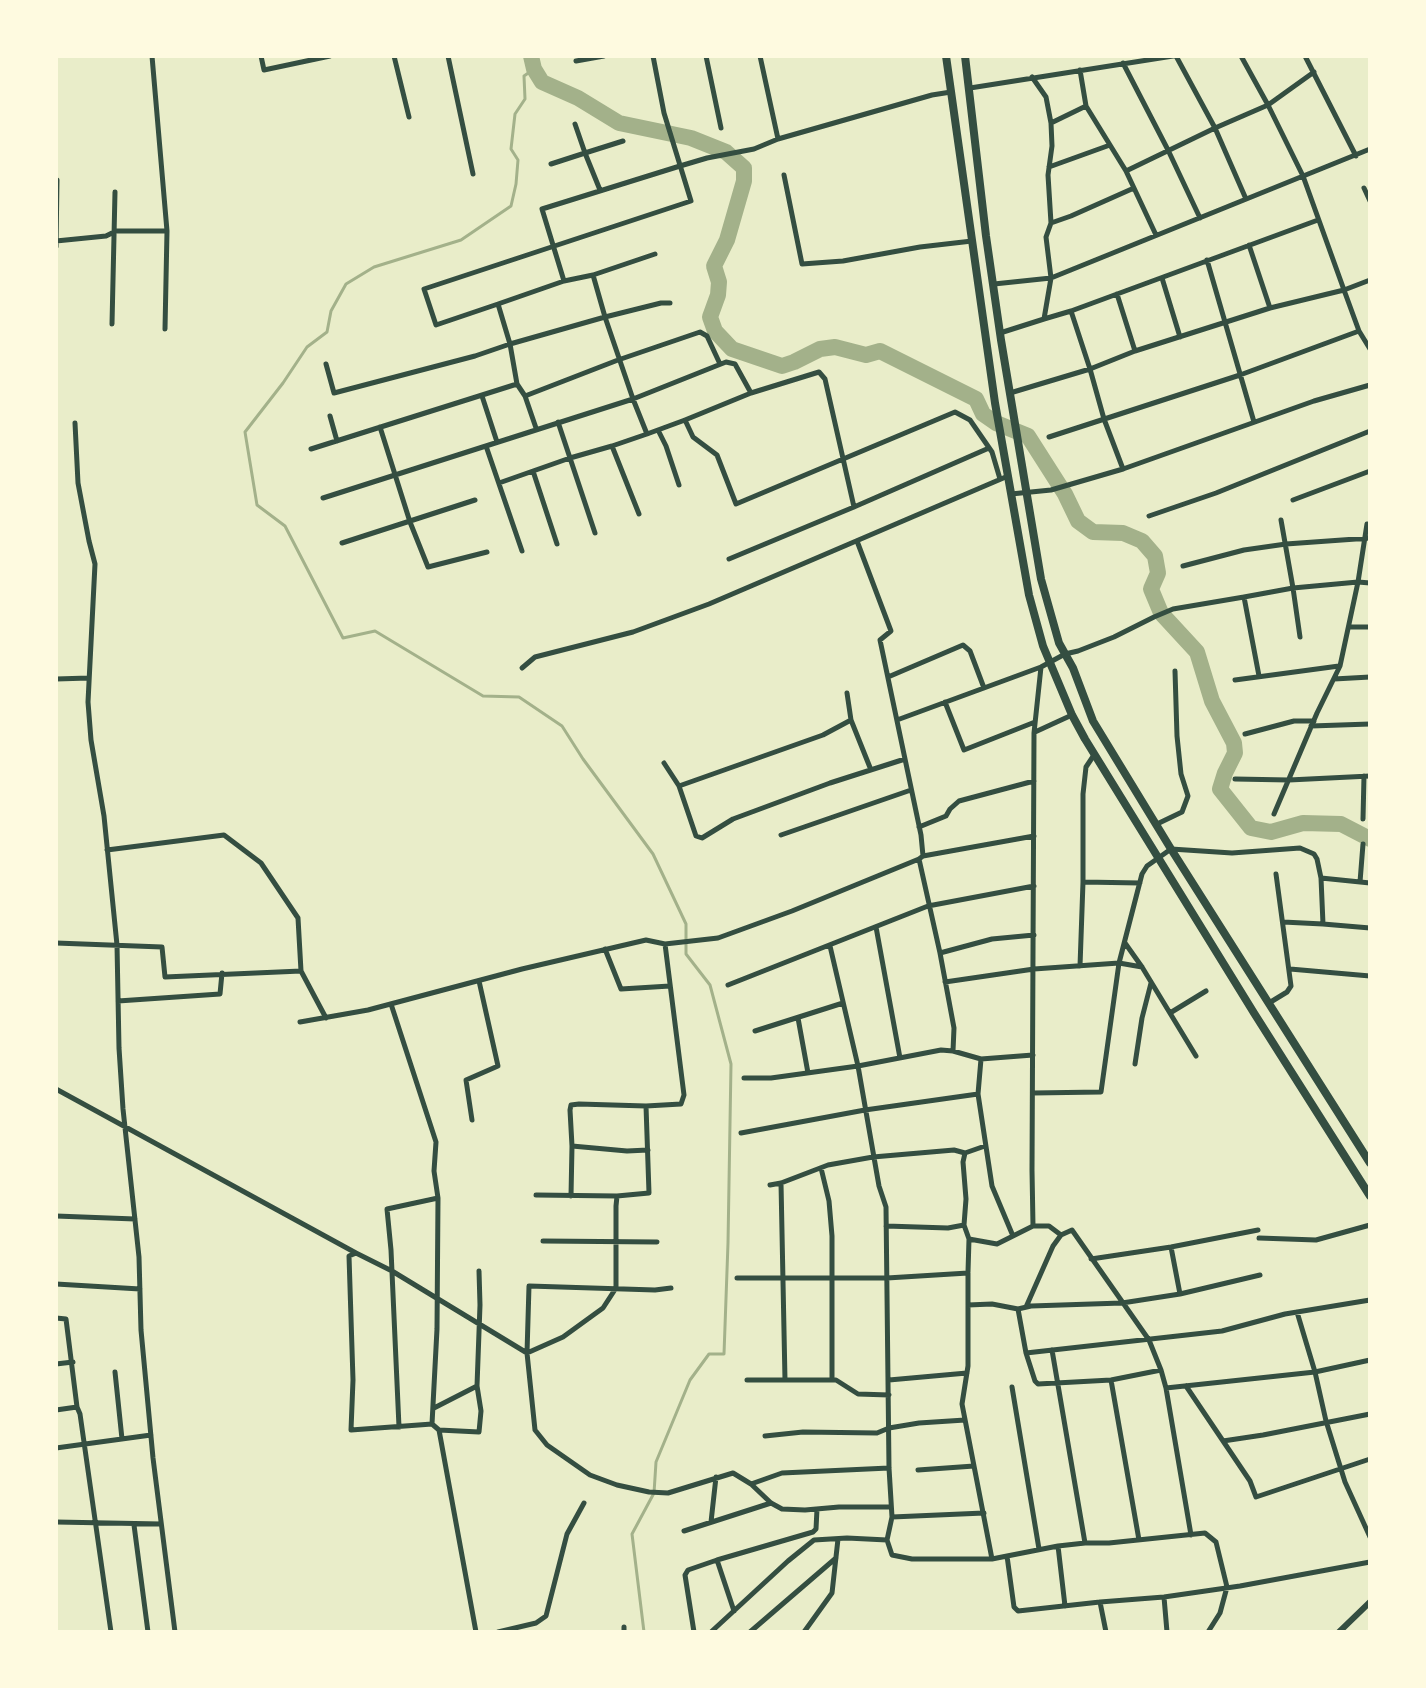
<!DOCTYPE html>
<html>
<head>
<meta charset="utf-8">
<style>
	body { margin:0 }
	#map { position:relative; width:1426px; height:1688px; overflow:hidden; background:#e9edc9; font-family:Helvetica,sans-serif }
	canvas { display:block }
	.frame { position:absolute; inset:0; border:58px solid #fefae0; pointer-events:none }
</style>
</head>
<body>
<div id="map">
<canvas width="1426" height="1688"></canvas>
<div class="frame"></div>
</div>
<script>
const g = document.querySelector('canvas').getContext('2d');
g.lineJoin = 'round';
const shape = rows => new Path2D(rows.map(r => 'M' + r).join(''));
function trace(path, color, width, dash) { g.strokeStyle = color; g.lineWidth = width; g.lineCap = dash ? 'butt' : 'round'; g.setLineDash(dash || []); g.stroke(path); }
trace(shape([
	[534,69,524,76,525,99,515,114,511,149,518,160,516,184,511,206,461,240,374,267,346,284,331,311,327,332,307,347,283,383,245,432,257,505,285,526,343,638,375,631,483,696,519,697,562,726,583,759,653,854,686,924,686,954,710,985,731,1064,728,1243,724,1354,709,1354,690,1380,656,1462,654,1493,632,1534,644,1632]
]), '#a3b18a', 3);
trace(shape([
	[531,56,534,69,542,82,578,98,619,123,691,138,726,152,744,168,744,181,727,240,714,266,719,282,718,295,710,317,715,331,732,349,782,366,794,362,820,349,835,347,866,355,880,351,976,399,983,414,996,423,1028,436,1065,494,1078,521,1093,532,1123,533,1142,541,1155,556,1158,573,1151,589,1161,613,1197,652,1212,701,1234,743,1235,753,1225,773,1220,789,1251,828,1271,832,1303,823,1341,824,1370,839]
]), '#a3b18a', 16);
trace(shape([
	[152,56,167,231,165,329],
	[261,56,264,70,330,56],
	[394,56,409,117],
	[448,56,473,174],
	[706,56,721,128],
	[760,56,778,139,932,95,951,92],
	[1176,56,1215,128,1246,199],
	[1241,56,1268,105,1303,176,1344,290,1370,280],
	[1305,56,1356,156],
	[576,61,604,56],
	[1123,63,1168,150,1200,218],
	[1080,70,1086,106,1126,171,1156,235],
	[1032,77,1046,97,1051,123],
	[970,88,1173,56],
	[575,124,585,153,623,141],
	[551,164,585,153,600,190],
	[1049,167,1110,145],
	[1126,171,1215,128,1268,105,1314,72],
	[784,175,802,264,843,261,920,247,972,241],
	[1364,188,1370,201],
	[1051,223,1071,216,1134,188],
	[56,241,106,236,116,231,167,231],
	[1249,245,1270,308],
	[56,247,57,180],
	[1207,260,1254,422],
	[593,275,655,254],
	[1162,278,1180,337],
	[994,284,1051,278,1370,149],
	[1117,294,1135,351],
	[670,303,661,303,605,317,633,399,726,362,735,364,751,393,819,372,825,379,854,507],
	[498,304,436,325,424,289,691,201,664,113,653,56],
	[1044,319,1071,311],
	[112,324,115,192],
	[1000,333,1044,319,1051,278,1046,237,1051,223,1048,175,1052,146,1051,123,1086,106],
	[326,364,334,393,475,356,510,344,498,304,564,281,542,209,680,166,707,158,754,149,778,139],
	[517,384,510,344,605,317,593,275,564,281],
	[1010,393,1090,369,1135,351,1270,308,1344,290,1359,331],
	[482,396,497,442],
	[525,396,618,360,700,332,707,336,720,364],
	[330,416,337,441],
	[685,420,693,437,717,455,736,504,955,412,970,420,992,452,1000,479],
	[558,422,595,533],
	[75,423,78,483,89,541,95,564,88,702,91,740,104,816,117,945,119,1048,123,1109,139,1257,141,1330,153,1458,175,1632],
	[380,427,410,522,428,567,487,552],
	[658,430,666,446,679,485],
	[1049,437,1240,375,1359,331,1370,349],
	[486,446,522,551],
	[612,446,639,514],
	[311,449,517,384,525,396,536,428],
	[1123,469,1314,401,1370,385],
	[533,471,557,544],
	[499,483,570,458,612,446,647,434],
	[1011,494,1051,490,1123,469,1104,419,1090,369,1071,311,1318,220],
	[323,498,633,399,647,434,685,420,751,393],
	[1293,500,1370,471],
	[1149,516,1216,493,1370,431],
	[857,541,891,631,880,640,921,835,923,856,919,859,940,953,954,1028,953,1051],
	[342,543,475,500],
	[729,559,854,507,989,448],
	[1183,566,1244,550,1286,544,1370,538],
	[1349,627,1370,627],
	[1300,637,1293,588,1358,582,1370,583],
	[522,668,535,657,633,632,709,604,1008,476],
	[1259,676,1244,597,1293,588,1281,520],
	[888,677,963,645,970,651,984,688],
	[56,679,89,678],
	[1334,679,1370,677],
	[1235,680,1339,666],
	[847,693,851,720],
	[945,702,964,750,1035,722],
	[897,720,1041,667,1065,654,1078,651,1114,637,1154,617,1173,609,1244,597],
	[1311,726,1370,724],
	[1035,732,1072,715],
	[1245,734,1294,721,1314,721],
	[664,763,679,786,823,735,851,720,871,770],
	[1235,779,1289,780,1370,776],
	[679,786,696,836,702,838,733,819,830,783,905,759],
	[1274,814,1317,713,1340,666,1358,582,1367,524],
	[1363,819,1364,776],
	[1157,824,1182,812,1188,796,1181,774,1177,736,1175,671],
	[919,827,946,816,950,809,959,801,1034,781],
	[781,835,911,790],
	[107,850,224,835,261,863,298,918,301,971,326,1018],
	[923,856,1034,836],
	[1321,878,1370,883],
	[1083,882,1140,883],
	[1360,882,1363,844],
	[1283,922,1323,924],
	[876,927,900,1058],
	[56,943,162,947,165,977,301,971],
	[1125,943,1142,967,1196,1056],
	[830,946,858,1066,879,1186,886,1207,889,1468,892,1517,887,1540],
	[605,949,621,989,670,986],
	[940,953,992,939,1034,935],
	[1080,966,1083,882,1083,794,1086,767,1094,755],
	[1290,969,1370,976],
	[945,982,1034,969,1119,963,1142,874,1147,866,1171,849,1232,853,1300,848,1314,854,1317,859,1321,878,1323,924,1370,928],
	[728,985,928,906,1034,886],
	[118,1001,220,994,222,973],
	[1269,1003,1287,992,1291,986,1276,874],
	[391,1004,436,1142,434,1171,438,1198],
	[1170,1013,1206,991],
	[798,1018,808,1073],
	[300,1022,368,1010,522,969,646,940,665,944,718,938,792,911,919,859],
	[755,1031,843,1003],
	[981,1059,978,1094,992,1186,1013,1236],
	[1135,1064,1142,1018,1151,983],
	[744,1078,771,1078,858,1066,941,1050,953,1051,981,1059,1033,1055],
	[56,1089,356,1253],
	[1033,1093,1101,1092,1119,963,1142,967],
	[472,1120,466,1080,498,1066,479,981],
	[741,1133,865,1110,978,1094],
	[572,1146,627,1151,648,1150],
	[821,1168,829,1201,832,1236,832,1380],
	[781,1183,785,1380],
	[770,1185,781,1183,828,1165,873,1157,954,1150,965,1153,985,1146],
	[536,1195,617,1196,649,1193,646,1106],
	[571,1196,572,1146,570,1110,571,1105,579,1104,646,1106,681,1104,684,1095,665,944],
	[56,1216,135,1219],
	[964,1225,966,1199,963,1162,965,1153],
	[886,1226,948,1228,964,1225,969,1239,968,1272],
	[1033,1226,1032,1170,1034,733,1041,667],
	[1259,1238,1316,1240,1370,1225],
	[969,1239,997,1244,1033,1226,1049,1226,1061,1235],
	[543,1241,657,1242],
	[1171,1247,1180,1294],
	[1091,1259,1171,1247,1258,1230],
	[1260,1275,1180,1294,1122,1303,1031,1306,1018,1309,1026,1353,1222,1331,1285,1314,1370,1300],
	[737,1278,887,1278,968,1273,968,1366,962,1404,992,1559],
	[56,1284,140,1289],
	[671,1288,655,1290,529,1286,527,1353,535,1430,547,1445,590,1475,617,1485,649,1492,668,1493,733,1473,751,1484],
	[968,1305,992,1304,1018,1309],
	[1026,1307,1053,1246,1061,1235,1072,1230,1149,1340,1161,1370,1166,1388,1191,1535],
	[1297,1312,1315,1372,1326,1421,1345,1482,1370,1537],
	[56,1318,66,1319,77,1407,80,1414,111,1632],
	[1052,1350,1085,1543],
	[1026,1353,1035,1381,1038,1384,1111,1380,1161,1370],
	[56,1364,73,1362],
	[115,1372,122,1439],
	[747,1380,836,1380,858,1394,889,1395],
	[889,1380,967,1373],
	[1111,1380,1139,1540],
	[1186,1386,1250,1481,1256,1497,1370,1459],
	[1012,1387,1039,1549],
	[1166,1388,1315,1372,1370,1360],
	[434,1408,477,1386],
	[56,1410,77,1407],
	[399,1427,391,1250,387,1209,438,1198,437,1329,432,1424],
	[439,1430,479,1432,481,1411,477,1386,480,1305,479,1271],
	[765,1436,803,1432,877,1433,889,1428,919,1423,965,1420],
	[1223,1441,1263,1435,1370,1414],
	[56,1448,151,1435],
	[889,1468,782,1473,751,1484,771,1503,782,1509,805,1510,839,1507,891,1507],
	[918,1470,974,1466],
	[892,1517,984,1513],
	[56,1522,161,1524],
	[711,1522,716,1477],
	[134,1525,148,1632],
	[684,1531,771,1503],
	[1058,1546,1065,1606],
	[1007,1556,1058,1546,1085,1543,1109,1543,1205,1533,1216,1542,1227,1587,1220,1613,1208,1632],
	[717,1560,734,1611],
	[1164,1597,1167,1632],
	[1100,1602,1106,1632],
	[624,1627,624,1632],
	[476,1632,439,1430,432,1424,351,1430,353,1380,349,1256,356,1253,392,1271,527,1353,563,1337,603,1308,616,1288,616,1206,617,1196],
	[498,1632,536,1623,546,1616,567,1534,584,1503],
	[694,1632,685,1575,688,1570,717,1560,813,1532,816,1529,817,1509],
	[711,1632,788,1561,814,1540,847,1538,887,1540,892,1555,912,1559,992,1559,1007,1556,1014,1607,1018,1611,1100,1602,1164,1597,1240,1586,1370,1562],
	[750,1632,836,1558],
	[804,1632,832,1593,838,1539]
]), '#344e41', 5);
trace(shape([
	[1339,1632,1370,1602]
]), '#344e41', 6);
trace(shape([
	[946,56,995,403,1029,595,1043,646,1072,715,1085,739,1254,1013,1370,1196],
	[965,56,986,236,1001,340,1041,579,1059,643,1073,668,1093,721,1171,849,1370,1163]
]), '#344e41', 8);
</script>
</body>
</html>
